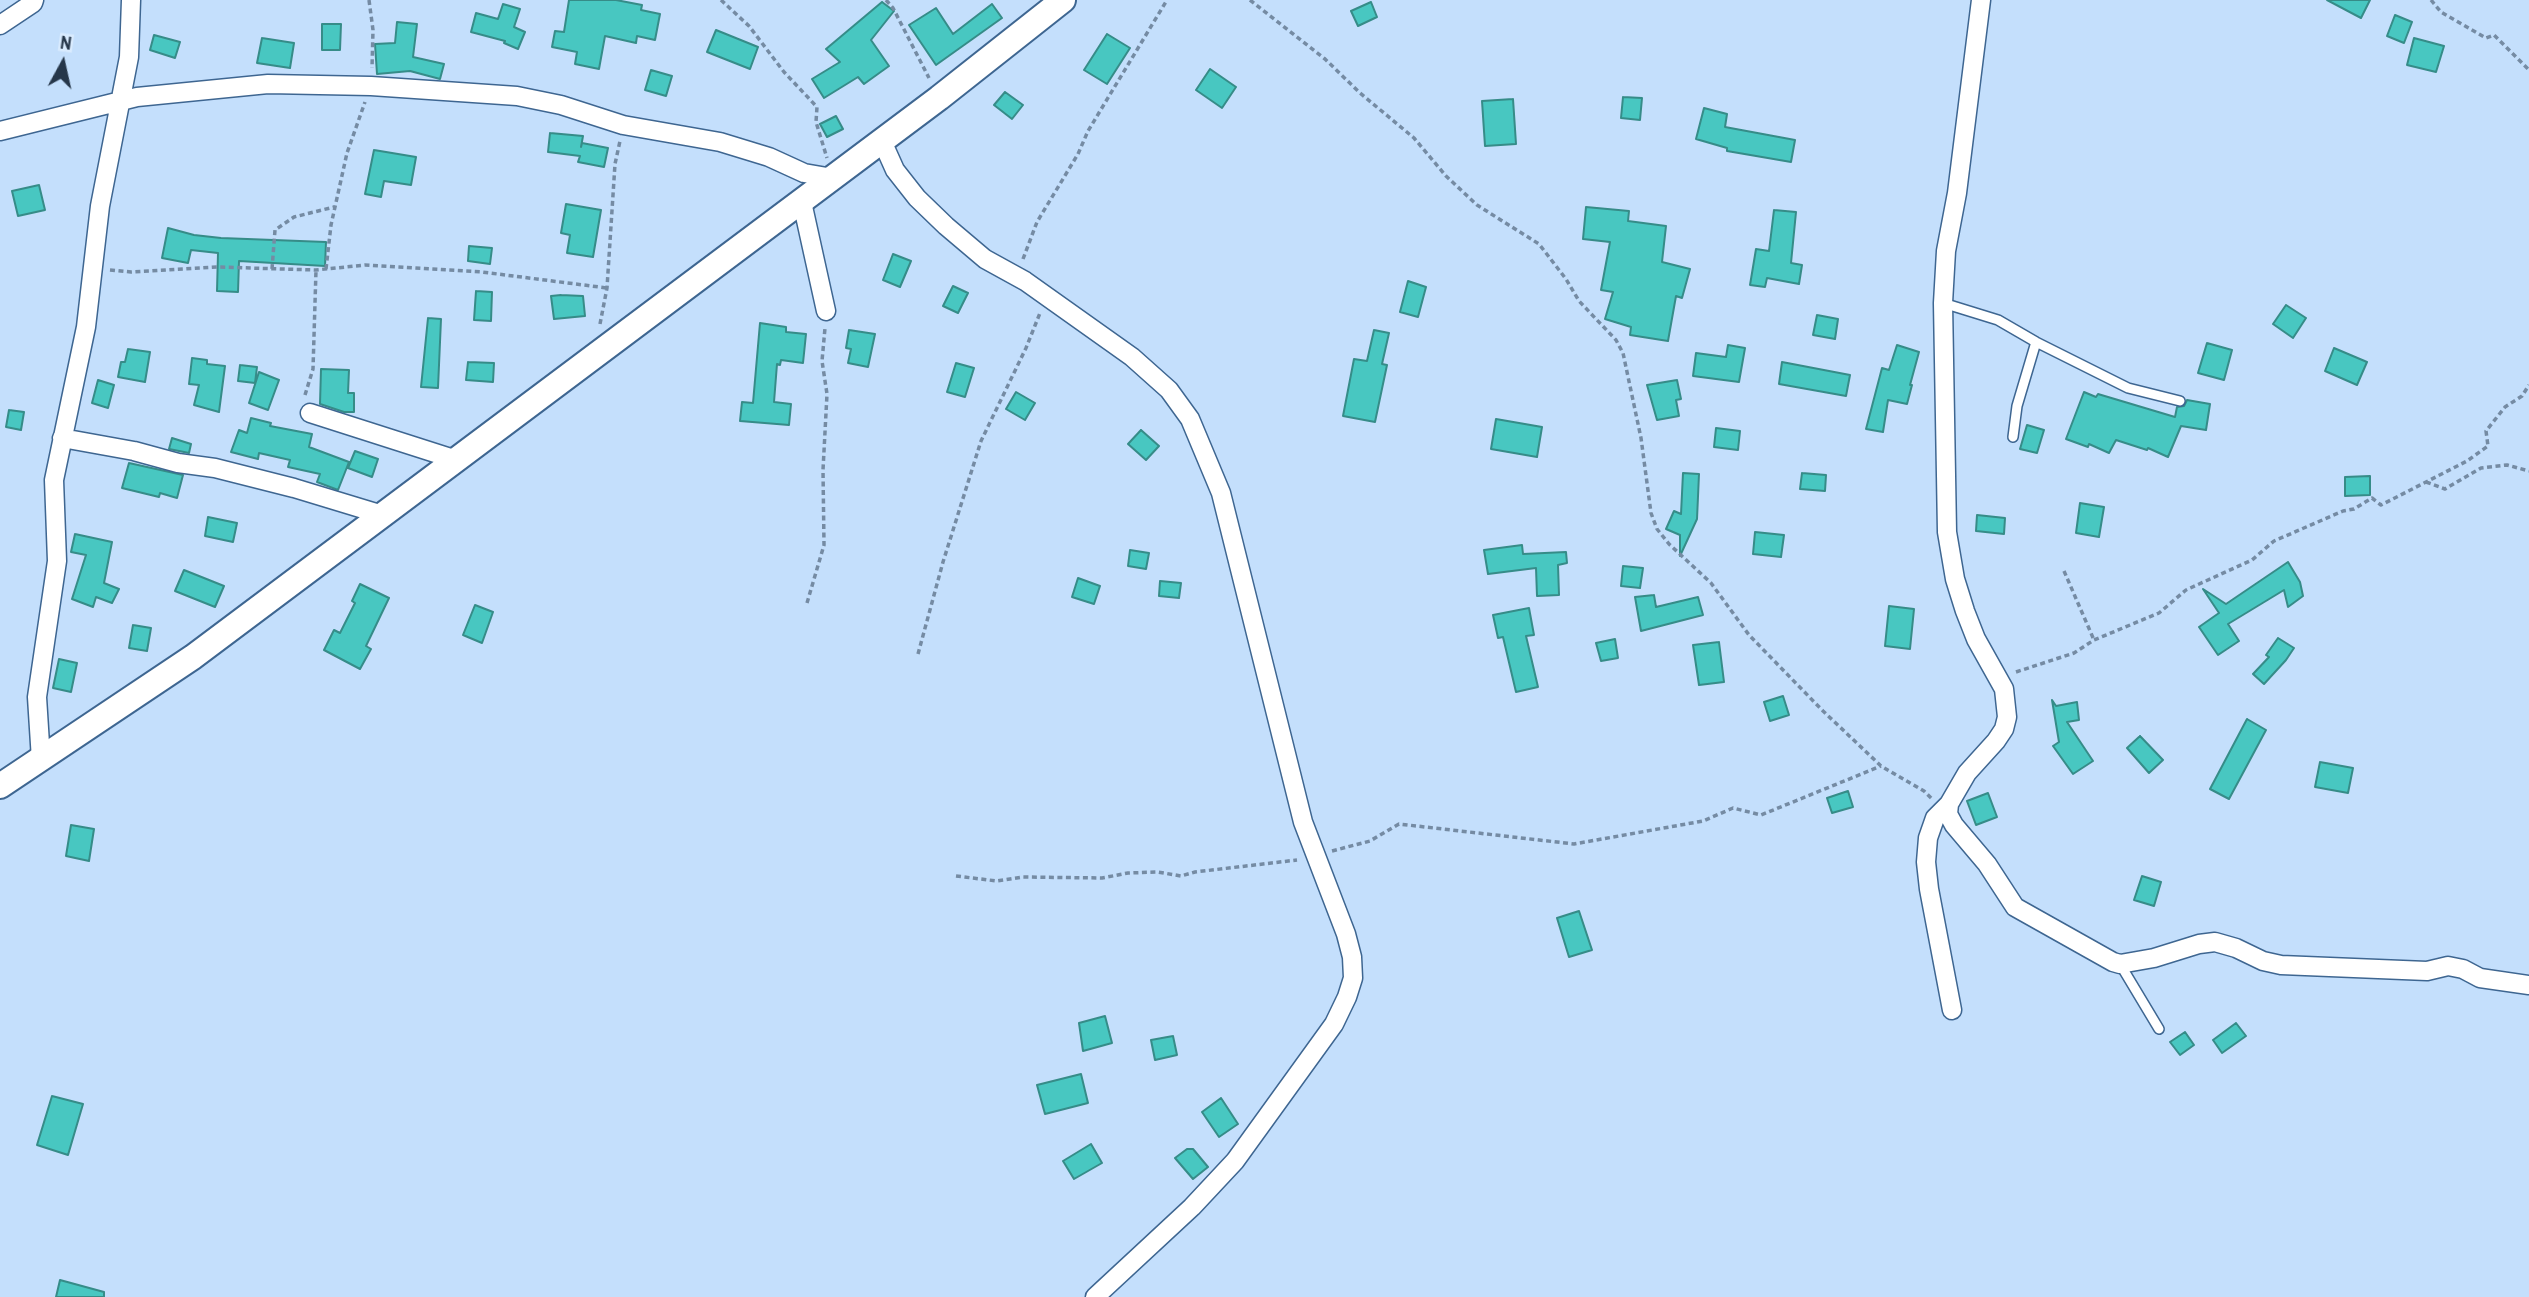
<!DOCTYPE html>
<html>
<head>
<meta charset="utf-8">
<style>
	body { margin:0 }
	#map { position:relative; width:2529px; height:1297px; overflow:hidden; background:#c4dffc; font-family:"Archivo Narrow",sans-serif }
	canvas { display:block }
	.north { position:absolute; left:28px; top:28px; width:70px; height:70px; -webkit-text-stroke:5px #d9ebfe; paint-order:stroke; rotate:8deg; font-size:19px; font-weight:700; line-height:28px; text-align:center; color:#26374a }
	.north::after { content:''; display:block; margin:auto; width:24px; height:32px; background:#26374a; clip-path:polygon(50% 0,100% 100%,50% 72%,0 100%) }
</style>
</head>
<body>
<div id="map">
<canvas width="2529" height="1297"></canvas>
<div class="north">N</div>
</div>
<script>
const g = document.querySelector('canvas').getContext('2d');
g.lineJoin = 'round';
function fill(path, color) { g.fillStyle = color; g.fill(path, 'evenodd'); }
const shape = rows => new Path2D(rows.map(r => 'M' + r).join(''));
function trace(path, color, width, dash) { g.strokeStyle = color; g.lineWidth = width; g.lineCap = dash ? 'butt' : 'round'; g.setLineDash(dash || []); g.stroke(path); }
const building = shape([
	[569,0,616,0,642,5,641,10,660,14,655,40,637,36,636,43,605,36,599,69,575,64,577,52,552,47,555,31,564,32,569,0],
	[2327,0,2370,0,2361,18,2327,0],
	[882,2,894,11,871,40,889,66,864,84,858,77,824,98,812,79,840,62,826,49,882,2],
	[1371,2,1377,17,1358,26,1351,11,1371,2],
	[503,4,520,9,514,27,525,32,518,49,504,43,505,41,471,32,476,13,498,19,503,4],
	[992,4,1002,18,936,65,909,25,936,8,953,34,992,4],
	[2395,15,2412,22,2404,43,2387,36,2395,15],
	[397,22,417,24,413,57,444,64,440,79,410,71,377,74,375,44,395,43,397,22],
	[322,24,341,24,340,50,322,50,322,24],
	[716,30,758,47,750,69,707,52,716,30],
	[1107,34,1130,48,1107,84,1084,70,1107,34],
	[154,35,180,42,175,58,150,50,154,35],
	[262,38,294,43,290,68,257,63,262,38],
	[2414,38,2444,46,2436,72,2407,65,2414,38],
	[1210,69,1236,87,1222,108,1196,90,1210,69],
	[651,70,672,76,666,96,645,90,651,70],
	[1005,92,1023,105,1012,119,994,105,1005,92],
	[1623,97,1642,98,1640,120,1621,118,1623,97],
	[1513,99,1516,144,1485,146,1482,101,1513,99],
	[1704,108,1727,114,1725,127,1795,140,1791,162,1727,151,1727,148,1696,139,1704,108],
	[836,116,843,129,827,137,820,124,836,116],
	[550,133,583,136,581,147,582,143,608,148,604,167,578,162,580,156,548,152,550,133],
	[374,150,416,157,411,185,384,181,381,197,365,194,374,150],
	[39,185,45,210,18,216,12,191,39,185],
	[566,204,601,210,593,257,567,253,570,235,561,233,566,204],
	[1586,207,1629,211,1628,221,1666,226,1662,262,1690,269,1682,298,1676,296,1668,341,1630,335,1631,327,1605,319,1613,292,1601,290,1610,242,1583,239,1586,207],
	[1774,210,1796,212,1791,263,1802,265,1799,284,1767,278,1765,287,1750,285,1756,249,1769,251,1774,210],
	[168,228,194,235,221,238,326,242,325,266,239,261,238,292,217,291,218,253,191,250,188,263,162,258,168,228],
	[469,246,492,248,490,264,468,261,469,246],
	[893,254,911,261,900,287,883,280,893,254],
	[1408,281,1426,287,1418,317,1400,312,1408,281],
	[953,286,968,293,958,313,943,306,953,286],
	[476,291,492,292,491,321,474,320,476,291],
	[561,295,583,296,585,316,554,319,551,296,561,295],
	[2286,305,2306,318,2293,338,2273,324,2286,305],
	[1817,315,1838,319,1835,339,1813,335,1817,315],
	[428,318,441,319,438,388,421,387,428,318],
	[760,323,786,327,786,332,806,334,803,363,781,360,780,365,777,364,774,402,791,404,789,425,740,421,742,402,753,403,760,323],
	[849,330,875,334,868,367,848,363,851,349,846,348,849,330],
	[1374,330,1389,333,1382,364,1387,365,1375,422,1343,416,1354,359,1367,361,1374,330],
	[2207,343,2232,350,2224,380,2198,373,2207,343],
	[1728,345,1745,348,1739,382,1693,376,1696,353,1726,357,1728,345],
	[1897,345,1919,352,1910,385,1912,385,1907,404,1888,400,1883,432,1866,429,1882,368,1889,370,1897,345],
	[2334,348,2367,362,2357,385,2325,371,2334,348],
	[128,349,150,352,145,382,118,377,121,362,125,362,128,349],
	[192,358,207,360,207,364,225,366,219,412,194,405,199,385,189,384,192,358],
	[468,362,494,363,493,382,466,380,468,362],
	[1782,362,1850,375,1846,396,1779,384,1782,362],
	[956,363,974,368,965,397,947,392,956,363],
	[240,365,257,367,255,383,238,381,240,365],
	[321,369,349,370,348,393,354,393,354,412,344,412,320,404,321,369],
	[259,372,279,380,268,410,249,403,259,372],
	[98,380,114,385,108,408,92,403,98,380],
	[1677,380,1681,399,1676,400,1679,416,1657,420,1647,385,1677,380],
	[1016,392,1035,403,1025,420,1006,409,1016,392],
	[2084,392,2096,397,2098,394,2175,417,2177,407,2184,406,2187,400,2210,404,2206,430,2181,426,2168,457,2148,448,2147,450,2116,440,2109,453,2089,444,2088,447,2066,439,2084,392],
	[9,410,24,412,21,430,6,427,9,410],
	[251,418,271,423,270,426,312,434,309,447,349,462,338,490,317,482,320,474,288,467,290,460,259,453,258,459,231,452,239,430,247,433,251,418],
	[1496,419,1542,427,1537,457,1491,449,1496,419],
	[2027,425,2044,430,2037,453,2020,449,2027,425],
	[1716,428,1740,431,1738,450,1714,447,1716,428],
	[1141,430,1159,446,1146,460,1128,444,1141,430],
	[172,438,191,444,189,453,169,449,172,438],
	[355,451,378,459,372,477,348,468,355,451],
	[129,463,183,475,177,498,160,493,159,497,122,488,129,463],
	[1683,473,1699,474,1697,519,1680,556,1680,535,1666,529,1674,511,1681,514,1683,473],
	[1802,473,1826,475,1825,491,1800,489,1802,473],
	[2370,476,2370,495,2345,496,2345,477,2370,476],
	[2080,503,2104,507,2099,537,2076,533,2080,503],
	[1977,515,2005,518,2004,534,1976,531,1977,515],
	[208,517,237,523,233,542,205,536,208,517],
	[1755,532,1784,535,1781,557,1753,554,1755,532],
	[75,534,112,542,104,583,119,589,112,603,96,597,93,607,72,599,86,555,71,552,75,534],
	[1522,545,1523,554,1566,552,1567,563,1558,565,1559,595,1537,596,1536,568,1488,574,1484,550,1522,545],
	[1130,550,1149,553,1146,569,1128,566,1130,550],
	[2288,562,2300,582,2303,596,2288,607,2284,590,2228,624,2239,641,2218,655,2199,627,2219,613,2203,589,2226,604,2288,562],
	[1623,566,1643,568,1640,588,1621,586,1623,566],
	[184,570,224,586,215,607,175,591,184,570],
	[1078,578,1100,586,1094,604,1072,597,1078,578],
	[1160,581,1181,583,1179,598,1159,596,1160,581],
	[360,584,389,598,366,646,371,649,360,669,324,650,334,630,340,633,355,603,352,601,360,584],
	[1654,595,1656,607,1698,597,1703,615,1641,631,1635,597,1654,595],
	[475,605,493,612,482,643,463,635,475,605],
	[1889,606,1914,609,1910,649,1885,646,1889,606],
	[1529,608,1534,635,1526,636,1538,687,1516,692,1503,637,1498,638,1493,615,1529,608],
	[133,625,151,628,147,651,129,648,133,625],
	[2278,638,2294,648,2286,660,2264,684,2253,674,2269,657,2266,655,2278,638],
	[1615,639,1618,658,1601,661,1596,643,1615,639],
	[1719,642,1724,682,1699,685,1693,645,1719,642],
	[59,659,77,663,71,692,53,688,59,659],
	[1783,696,1789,715,1770,721,1764,702,1783,696],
	[2052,700,2056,706,2077,702,2079,720,2067,722,2093,761,2073,774,2053,746,2059,742,2052,700],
	[2247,719,2266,730,2229,799,2210,789,2247,719],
	[2140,736,2163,760,2149,773,2127,748,2140,736],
	[2320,762,2353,768,2348,793,2315,787,2320,762],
	[1848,791,1853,807,1832,813,1827,798,1848,791],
	[1988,793,1997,817,1976,825,1967,801,1988,793],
	[71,825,94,829,89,861,66,856,71,825],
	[2142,876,2161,882,2154,906,2134,900,2142,876],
	[1579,911,1592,950,1569,957,1557,918,1579,911],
	[1105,1016,1112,1043,1083,1051,1079,1023,1105,1016],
	[2236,1023,2246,1036,2222,1053,2213,1040,2236,1023],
	[2185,1032,2194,1045,2180,1055,2170,1042,2185,1032],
	[1173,1036,1177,1055,1155,1060,1151,1040,1173,1036],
	[1081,1074,1088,1103,1045,1114,1037,1085,1081,1074],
	[52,1096,83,1104,68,1155,37,1145,52,1096],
	[1221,1098,1238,1124,1219,1137,1202,1112,1221,1098],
	[1091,1144,1102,1163,1074,1179,1063,1161,1091,1144],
	[1187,1149,1193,1149,1208,1167,1193,1179,1175,1158,1187,1149],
	[60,1280,104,1292,104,1297,56,1297,60,1280]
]);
fill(building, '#48c7c1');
trace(building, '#368c88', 2);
const lane = shape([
	[1943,303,1998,320,2036,342,2128,388,2180,401],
	[2013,437,2017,406,2036,342],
	[2120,964,2159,1029]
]);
const street = shape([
	[0,25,33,3,34,0],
	[0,131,137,97,268,84,371,86,517,96,561,105,623,125,720,142,769,157,804,173,833,178],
	[882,141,895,170,917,198,946,226,985,259,1025,281,1132,357,1169,390,1190,419,1221,493,1303,822,1346,934,1352,957,1353,978,1347,997,1334,1024,1235,1161,1192,1207,1095,1297],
	[802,202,826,311],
	[310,413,457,460],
	[62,438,134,451,178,463,215,468,294,488,383,515],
	[41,760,37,697,57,561,54,480,86,327,100,206,129,57,131,0],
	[1949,804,1948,814,1954,825,1987,864,2015,907,2113,962,2120,964,2154,958,2199,944,2215,942,2236,948,2263,961,2281,965,2427,971,2448,966,2463,969,2480,978,2529,985],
	[1952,1010,1929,889,1926,862,1928,838,1935,818,1949,804,1967,773,1996,741,2004,729,2007,717,2004,689,1976,639,1965,611,1955,579,1947,532,1943,303,1946,251,1957,193,1981,0]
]);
const secondary = shape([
	[0,786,193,657,939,98,1063,0]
]);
trace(lane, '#3e6691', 12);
trace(street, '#3e6691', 21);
trace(secondary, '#3e6691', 28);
trace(shape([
	[369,0,373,30,372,68],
	[721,0,749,26,784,72,817,107,816,122,827,158],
	[886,0,893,8,929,78],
	[1250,0,1325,59,1360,93,1414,138,1446,176,1477,205,1539,244,1566,279,1579,301,1616,340,1623,353,1641,438,1651,513,1657,529,1669,544,1711,583,1749,635,1823,711,1881,766,1924,791,1932,799],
	[2431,0,2441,12,2486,38,2494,35,2529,70],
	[1023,259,1037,222,1078,154,1088,131,1167,0],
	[272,269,275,230,294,217,334,207],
	[326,269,331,225,347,153,365,102],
	[110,270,131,272,217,267,316,270,365,265,482,272,607,288],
	[600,324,607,288,615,164,620,141],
	[305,395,313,369,316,270],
	[2426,482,2445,489,2481,468,2507,465,2529,471],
	[2064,571,2094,640],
	[807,603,824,545,823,470,827,394,822,361,825,328],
	[918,654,943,562,981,441,1026,348,1040,313],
	[2016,672,2074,653,2094,640,2159,613,2186,590,2252,560,2274,541,2343,511,2354,509,2372,498,2381,505,2467,461,2488,446,2486,431,2505,407,2522,396,2529,385],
	[1332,851,1370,841,1399,824,1574,844,1703,821,1733,808,1761,815,1881,766],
	[956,876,997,881,1023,877,1102,878,1128,873,1158,872,1181,876,1195,872,1297,860]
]), '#758ba3', 3.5, [5, 3.5]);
trace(lane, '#fff', 9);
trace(street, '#fff', 18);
trace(secondary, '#fff', 24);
</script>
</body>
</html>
